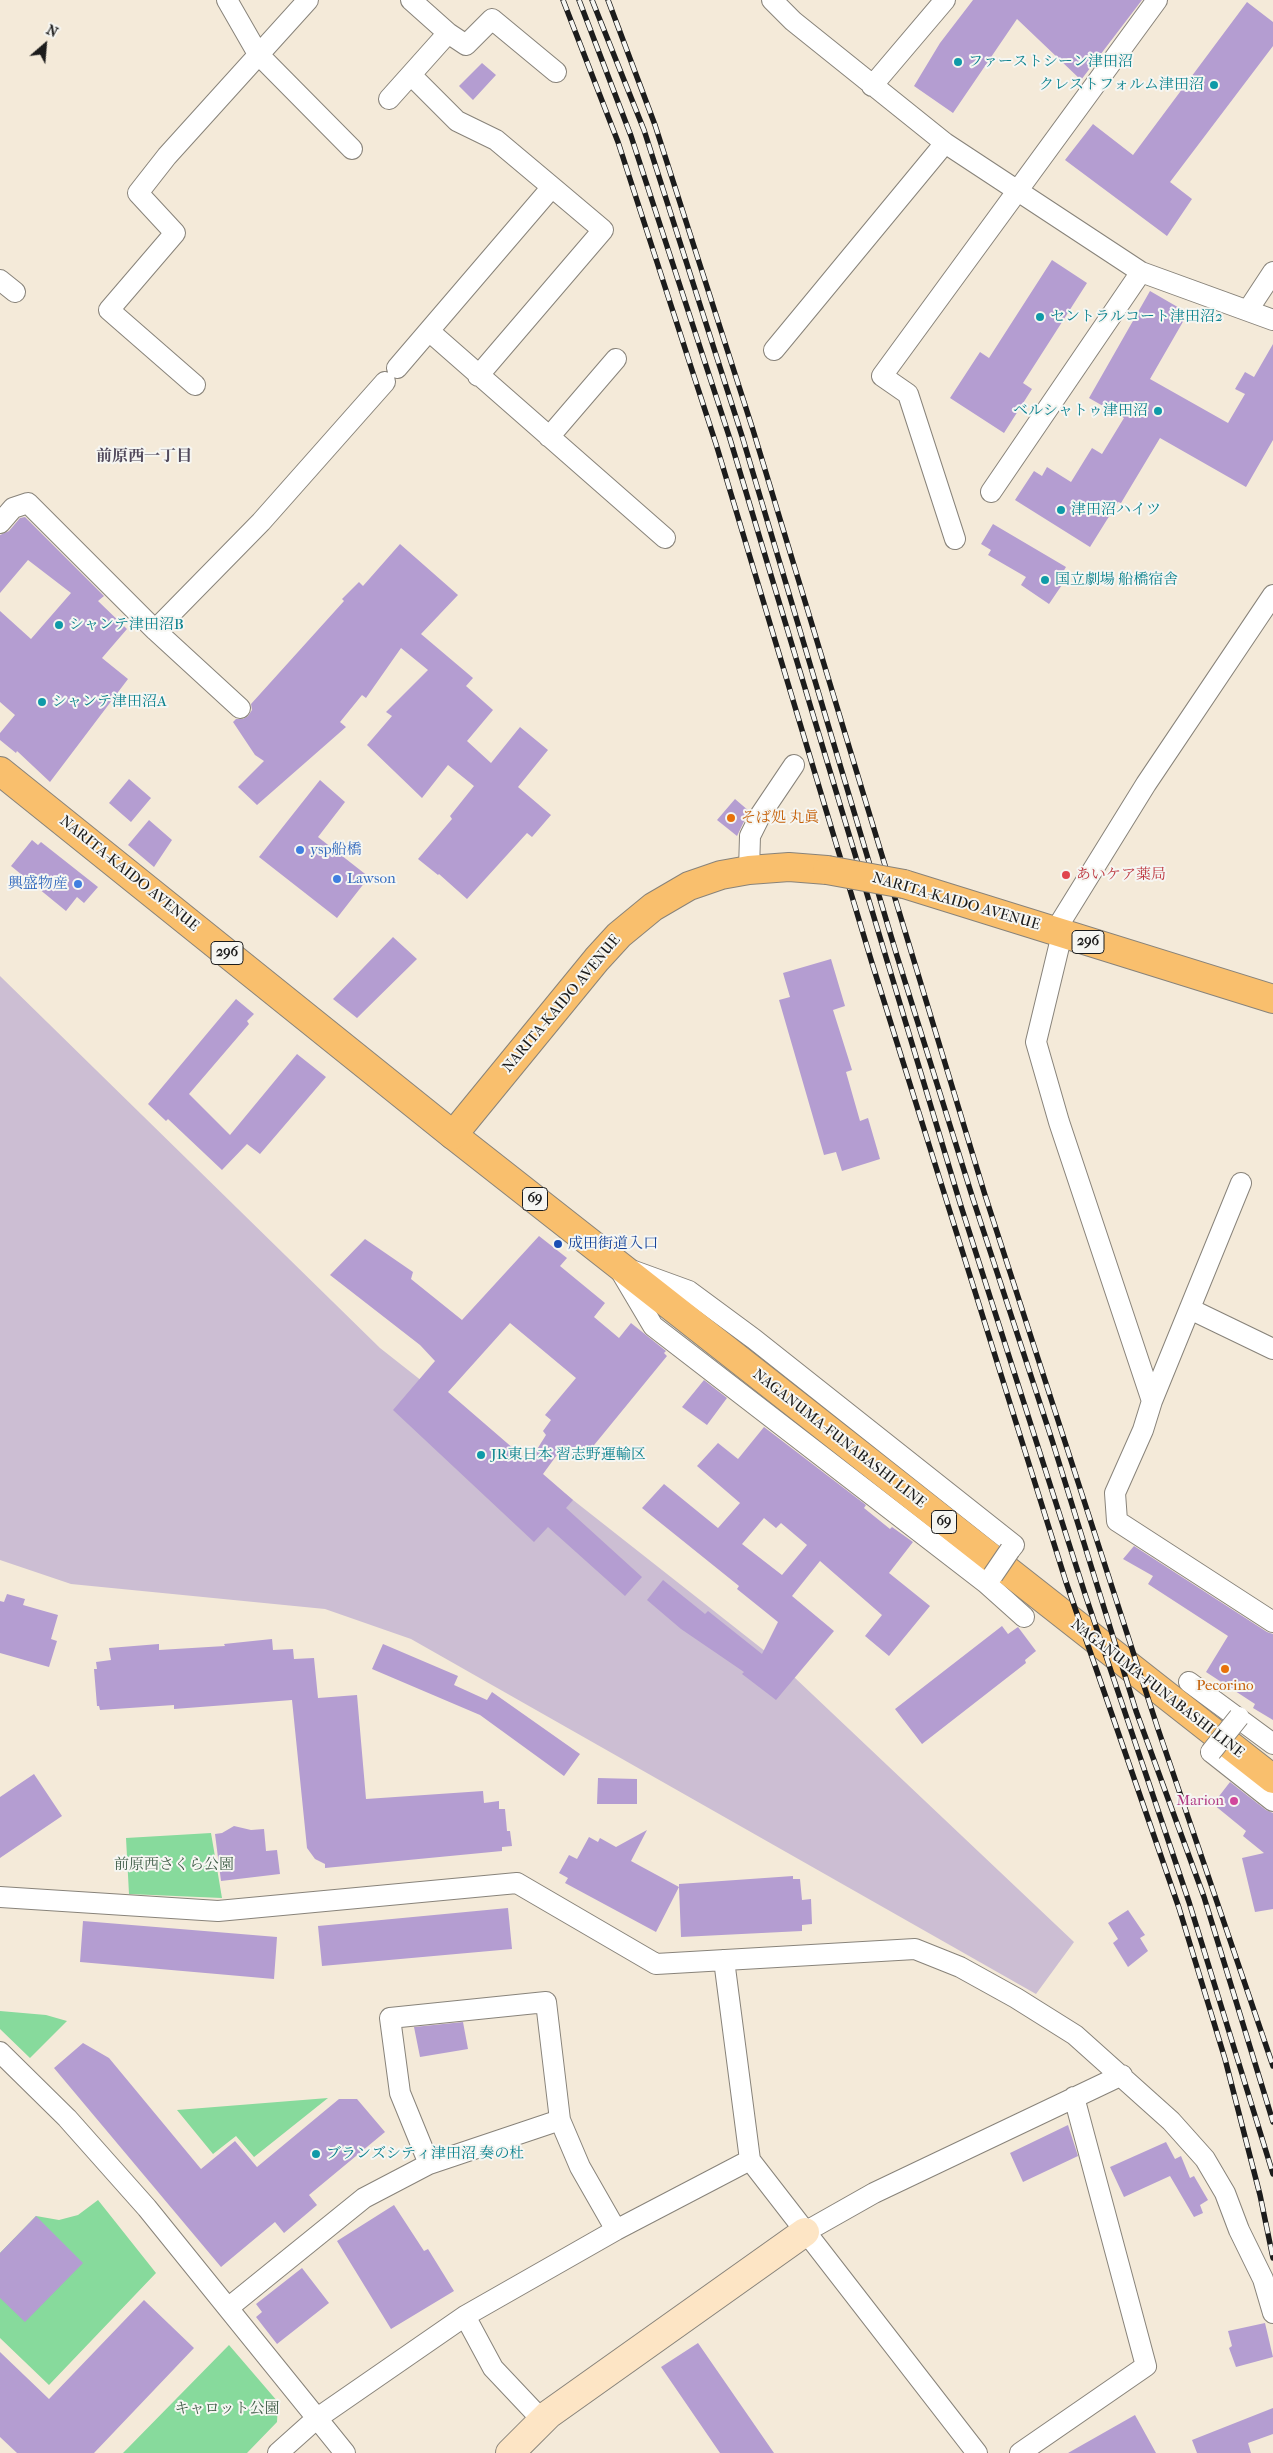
<!DOCTYPE html>
<html>
<head>
<meta charset="utf-8">
<style>
	body { margin:0 }
	#map { position:relative; width:1273px; height:2453px; overflow:hidden; background:#f4ead9; font-family:"IM FELL French Canon",serif }
	canvas { display:block }
	.north { position:absolute; left:20px; top:20px; width:50px; height:50px; -webkit-text-stroke:4px #f6f6f2; paint-order:stroke; rotate:27deg; font-size:14px; font-weight:700; line-height:20px; text-align:center; color:#1c1c1c }
	.north::after { content:''; display:block; margin:auto; width:18px; height:22px; background:#1c1c1c; clip-path:polygon(50% 0,100% 100%,50% 72%,0 100%) }
</style>
</head>
<body>
<div id="map">
<canvas width="1273" height="2453"></canvas>
<div class="north">N</div>
</div>
<script>
const g = document.querySelector('canvas').getContext('2d');
g.lineJoin = 'round';
function fill(path, color) { g.fillStyle = color; g.fill(path, 'evenodd'); }
const shape = rows => new Path2D(rows.map(r => 'M' + r).join(''));
function trace(path, color, width, dash) { g.strokeStyle = color; g.lineWidth = width; g.lineCap = dash ? 'butt' : 'round'; g.setLineDash(dash || []); g.stroke(path); }
function label(font, color, halo, rows, align = 'center') {
  g.font = font + ' "IM FELL French Canon","Noto Serif JP",serif'; g.lineWidth = 4; g.setLineDash([]); g.textBaseline = 'middle'; g.strokeStyle = halo; g.fillStyle = color; for (const [text, x, y, turn = 0] of rows) {
    g.save(); g.translate(x, y); g.rotate((+turn || 0) * Math.PI / 180); g.textAlign = isNaN(turn) ? turn : align; if (halo) g.strokeText(text, 0, 0); g.fillText(text, 0, 0); g.restore();
  }
}
fill(shape([
	[0,976,380,1348,775,1659,1074,1942,1036,1994,411,1639,325,1609,71,1584,0,1560]
]), '#ccbed3');
fill(shape([
	[211,1833,222,1898,129,1894,126,1838],
	[0,2011,46,2015,67,2021,30,2058,0,2029],
	[328,2098,254,2157,236,2136,213,2154,177,2110],
	[98,2200,156,2273,49,2385,0,2338,0,2253,36,2216,59,2220,78,2215],
	[229,2345,278,2402,277,2422,247,2453,123,2453]
]), '#87da9c');
fill(shape([
	[973,0,1142,0,1081,80,1017,19,953,113,914,86,940,43],
	[1247,2,1273,22,1273,46,1170,182,1192,199,1167,236,1065,160,1093,124,1133,155],
	[482,63,496,75,473,100,459,86],
	[1052,260,1087,283,1023,383,1032,389,1004,433,950,398,980,352,989,358],
	[1150,291,1188,313,1150,379,1228,423,1245,394,1235,389,1245,372,1254,377,1273,344,1273,440,1246,487,1160,438,1121,503,1118,502,1090,547,1015,500,1034,471,1042,476,1047,467,1071,482,1092,448,1102,454,1124,418,1089,398],
	[25,517,104,596,98,601,127,629,102,658,128,679,50,782,17,751,16,753,0,740,0,733,15,715,0,702,0,611,31,639,71,593,28,560,0,593,0,535,9,531,20,518],
	[993,524,1066,567,1063,572,1068,576,1049,604,1021,585,1026,577,988,555,991,550,981,544],
	[400,544,458,595,421,634,473,678,466,686,493,710,467,741,491,763,520,727,548,750,518,787,551,815,532,837,527,833,467,899,439,874,438,875,418,859,452,819,450,816,474,786,448,765,422,798,367,745,392,716,386,712,428,670,401,648,366,698,362,695,340,722,346,727,257,805,238,787,264,761,255,755,233,722,236,719,243,719,248,716,252,710,251,704,344,601,342,599,359,582,363,586],
	[129,779,151,798,131,822,109,803],
	[320,780,345,802,318,837,369,877,337,918,259,857],
	[735,799,749,811,737,836,717,820],
	[149,820,172,840,154,867,128,845],
	[32,840,38,845,41,842,98,887,84,903,77,897,66,911,11,866],
	[393,937,417,959,357,1018,333,999],
	[831,959,845,1006,833,1010,852,1070,846,1072,860,1121,868,1118,880,1159,842,1171,836,1152,824,1155,779,1000,790,997,783,973],
	[236,999,254,1014,247,1021,249,1024,189,1094,230,1135,297,1054,326,1077,260,1154,247,1144,222,1170,168,1119,166,1121,148,1104],
	[539,1236,567,1258,560,1266,605,1303,594,1317,619,1338,631,1323,666,1351,664,1353,667,1356,581,1461,562,1448,543,1474,573,1500,566,1508,642,1577,625,1596,548,1527,534,1542,393,1410,435,1361,420,1345,330,1275,365,1239,413,1272,411,1279,462,1320],
	[510,1323,576,1378,545,1415,551,1420,543,1431,546,1435,529,1462,448,1392],
	[704,1380,727,1398,707,1425,682,1407],
	[764,1427,866,1505,864,1508,890,1529,892,1527,913,1542,889,1573,930,1606,889,1656,865,1636,882,1615,820,1561,792,1596,834,1631,776,1700,742,1674,744,1672,681,1629,647,1600,663,1580,705,1614,708,1611,762,1654,778,1622,737,1589,739,1586,642,1508,664,1484,718,1528,740,1503,697,1466,718,1443,738,1459],
	[764,1518,776,1528,781,1523,807,1545,782,1575,742,1544],
	[1134,1546,1267,1632,1273,1634,1273,1720,1253,1708,1255,1704,1206,1672,1228,1636,1148,1584,1153,1576,1123,1559],
	[7,1594,25,1599,23,1605,58,1615,51,1639,57,1641,49,1667,0,1653,0,1601,4,1602],
	[1002,1626,1008,1634,1018,1627,1036,1651,1025,1660,1026,1663,922,1744,895,1709],
	[272,1639,273,1650,293,1649,294,1659,314,1658,318,1698,357,1695,366,1799,483,1791,484,1803,499,1801,499,1809,505,1809,507,1831,510,1831,512,1846,502,1847,502,1851,325,1868,325,1864,315,1859,307,1848,292,1700,174,1709,174,1705,100,1710,99,1706,97,1706,94,1669,97,1669,96,1662,111,1660,109,1648,159,1644,159,1650,225,1646,224,1644],
	[383,1644,458,1676,454,1685,487,1700,492,1692,580,1754,564,1776,480,1715,372,1669],
	[34,1774,62,1816,0,1858,0,1797],
	[598,1778,637,1779,637,1804,597,1804],
	[1230,1782,1266,1810,1273,1813,1273,1909,1255,1912,1242,1858,1264,1853,1243,1836,1246,1831,1213,1804],
	[234,1826,251,1830,264,1829,266,1851,277,1850,280,1874,221,1881,215,1834,222,1833],
	[647,1830,631,1861,679,1887,679,1884,793,1876,793,1879,800,1879,802,1900,811,1899,812,1924,802,1925,802,1931,681,1937,679,1887,656,1932,565,1883,568,1878,559,1873,569,1855,577,1859,589,1837,598,1842,600,1838,616,1847],
	[508,1908,512,1949,322,1966,318,1926],
	[1128,1910,1145,1935,1140,1938,1148,1951,1128,1967,1113,1943,1118,1939,1108,1923],
	[83,1921,277,1937,274,1979,80,1962],
	[463,2022,468,2049,420,2057,414,2027],
	[83,2043,109,2058,201,2169,235,2141,257,2167,339,2099,357,2099,385,2132,309,2195,317,2205,284,2233,275,2222,221,2267,54,2068],
	[1068,2125,1078,2156,1023,2182,1010,2153],
	[1166,2142,1175,2159,1181,2156,1190,2178,1194,2176,1208,2200,1200,2205,1203,2213,1194,2217,1170,2176,1124,2197,1110,2167],
	[394,2205,424,2251,428,2249,454,2291,391,2329,337,2241],
	[36,2216,83,2263,25,2322,0,2298,0,2253],
	[302,2268,329,2303,277,2344,256,2317,262,2312,256,2304],
	[144,2300,194,2348,94,2453,17,2453,0,2437,0,2352,49,2399],
	[1265,2323,1273,2357,1236,2367,1229,2348,1232,2346,1228,2331],
	[698,2343,774,2453,720,2453,661,2367],
	[1273,2408,1273,2434,1248,2443,1251,2453,1197,2453,1192,2440],
	[1135,2415,1156,2453,1068,2453]
]), '#b49dd1');
const street = shape([
	[227,0,258,54,352,149],
	[411,0,448,33,466,45,492,19,556,72],
	[772,0,793,21,945,143,1141,272,1273,320],
	[872,86,945,0],
	[389,99,448,33],
	[0,280,15,292],
	[1248,310,1273,272],
	[429,331,665,538],
	[774,350,945,143],
	[397,368,552,187,496,140,457,121,411,75],
	[478,376,603,230,552,187],
	[195,385,109,310,175,233,138,193,167,156,308,0],
	[549,437,616,359],
	[991,492,1141,272],
	[0,523,13,508,28,503,155,630,240,708],
	[955,539,908,394,882,376,1157,0],
	[155,630,261,522,385,382],
	[749,870,750,836,761,814,794,765],
	[1055,931,1146,784,1273,595],
	[1062,934,1036,1042,1059,1122,1152,1401],
	[1241,1183,1152,1401,1143,1430,1115,1493,1117,1521,1273,1622],
	[634,1271,689,1291,754,1339,1014,1545,1010,1550],
	[621,1272,653,1326,986,1583,1024,1617],
	[1190,1309,1273,1349],
	[1189,1682,1273,1744],
	[1211,1752,1273,1801],
	[0,1897,218,1911,517,1883,656,1964,915,1949,960,1967,1016,1998,1075,2035,1171,2121,1205,2159,1225,2193,1239,2230,1263,2279,1273,2313],
	[724,1960,750,2160,977,2453],
	[0,2052,67,2118,147,2208,345,2453],
	[429,2164,400,2093,390,2018,546,2002,560,2120,580,2167,616,2230],
	[805,2232,874,2193,1122,2075],
	[228,2308,364,2198,429,2164,560,2120],
	[465,2316,493,2368,543,2421],
	[278,2453,316,2419,465,2316,616,2230,750,2160],
	[1020,2453,1146,2366,1074,2097]
]);
const secondary = shape([
	[510,2453,549,2414,805,2232]
]);
const primary = shape([
	[453,1135,1273,1779]
]);
const highway = shape([
	[0,771,453,1135,597,959,619,935,653,907,689,886,721,875,749,870,789,867,827,870],
	[904,884,1273,999]
]);
trace(street, '#88837a', 22);
trace(secondary, '#88837a', 30);
trace(primary, '#88837a', 30);
trace(highway, '#88837a', 30);
trace(street, '#fff', 20);
trace(secondary, '#fde5c5', 28);
trace(primary, '#f9bf6d', 28);
trace(highway, '#f9bf6d', 28);
const rail = shape([
	[563,0,618,142,716,444,872,963,1066,1582,1179,1908,1225,2059,1260,2195,1273,2258],
	[579,0,631,136,730,439,960,1203,1086,1597,1189,1902,1273,2174],
	[592,0,644,130,742,436,897,956,973,1199,1052,1440,1136,1711,1204,1897,1273,2122],
	[608,0,655,125,753,430,985,1195,1158,1729,1273,2066]
]);
trace(rail, '#1c1c1c', 5.5);
trace(rail, '#f6f6f2', 4, [11]);
const streetBridge = shape([
	[993,1575,1010,1550],
	[1211,1752,1239,1717]
]);
const highwayBridge = shape([
	[827,870,904,884]
]);
trace(streetBridge, '#88837a', 22, []);
trace(highwayBridge, '#88837a', 30, []);
trace(streetBridge, '#fff', 20);
trace(highwayBridge, '#f9bf6d', 28);
for (const [x, y, r, color] of [
	[958,62,5,"#0f9aa8"],
	[1214,85,5,"#0f9aa8"],
	[1040,317,5,"#0f9aa8"],
	[1158,411,5,"#0f9aa8"],
	[1061,510,5,"#0f9aa8"],
	[1045,580,5,"#0f9aa8"],
	[59,625,5,"#0f9aa8"],
	[42,702,5,"#0f9aa8"],
	[731,818,5,"#e8710a"],
	[300,850,5,"#3f7fe0"],
	[1066,875,5,"#e0444e"],
	[337,879,5,"#3f7fe0"],
	[78,884,5,"#3f7fe0"],
	[558,1244,5,"#1a4fb4"],
	[481,1455,5,"#0f9aa8"],
	[1225,1669,5,"#e8710a"],
	[1234,1801,5,"#d1479c"],
	[316,2154,5,"#0f9aa8"]
]) { const dot = new Path2D(); dot.arc(x, y, r, 0, 2 * Math.PI); g.fillStyle = color; g.fill(dot); trace(dot, '#f6f6f2', 2); }
for (const [x, y, w] of [
	[1088,942,32],
	[227,953,32],
	[535,1199,25],
	[944,1522,25]
]) { const box = new Path2D(); box.roundRect(x - w / 2, y - 11.5, w, 23, 4); g.fillStyle = '#f6f6f2'; g.fill(box); trace(box, '#1c1c1c', 1); }
label('bold 14px', '#1c1c1c', null, [
	["296",1088,942],
	["296",227,953],
	["69",535,1199],
	["69",944,1522]
]);
label('15px', '#0d838f', '#f6f6f2', [
	["ファーストシーン津田沼",968,62],
	["クレストフォルム津田沼",1204,85,"right"],
	["セントラルコート津田沼2",1050,317],
	["ベルシャトゥ津田沼",1148,411,"right"],
	["津田沼ハイツ",1071,510],
	["国立劇場 船橋宿舎",1055,580],
	["シャンテ津田沼B",69,625],
	["シャンテ津田沼A",52,702],
	["JR東日本 習志野運輸区",491,1455],
	["ブランズシティ津田沼 奏の杜",326,2154]
], 'left');
label('15px', '#c56008', '#f6f6f2', [
	["そば処 丸眞",741,818],
	["Pecorino",1225,1686,"center"]
], 'left');
label('15px', '#366cbe', '#f6f6f2', [
	["ysp船橋",310,850],
	["Lawson",347,879],
	["興盛物産",68,884,"right"]
], 'left');
label('15px', '#1c1c1c', '#f6f6f2', [
	["NARITA-KAIDO AVENUE",129,874,39],
	["NARITA-KAIDO AVENUE",956,902,16],
	["NARITA-KAIDO AVENUE",562,1004,-50],
	["NAGANUMA-FUNABASHI LINE",839,1439,38],
	["NAGANUMA-FUNABASHI LINE",1157,1689,38]
]);
label('15px', '#be3a42', '#f6f6f2', [
	["あいケア薬局",1076,875]
], 'left');
label('15px', '#164399', '#f6f6f2', [
	["成田街道入口",568,1244]
], 'left');
label('15px', '#b23c85', '#f6f6f2', [
	["Marion",1224,1801]
], 'right');
label('15px', '#415e49', '#f6f6f2', [
	["前原西さくら公園",174,1865],
	["キャロット公園",227,2409]
]);
label('bold 16px', '#51495b', '#f6f6f2', [
	["前原西一丁目",144,457]
]);
</script>
</body>
</html>
